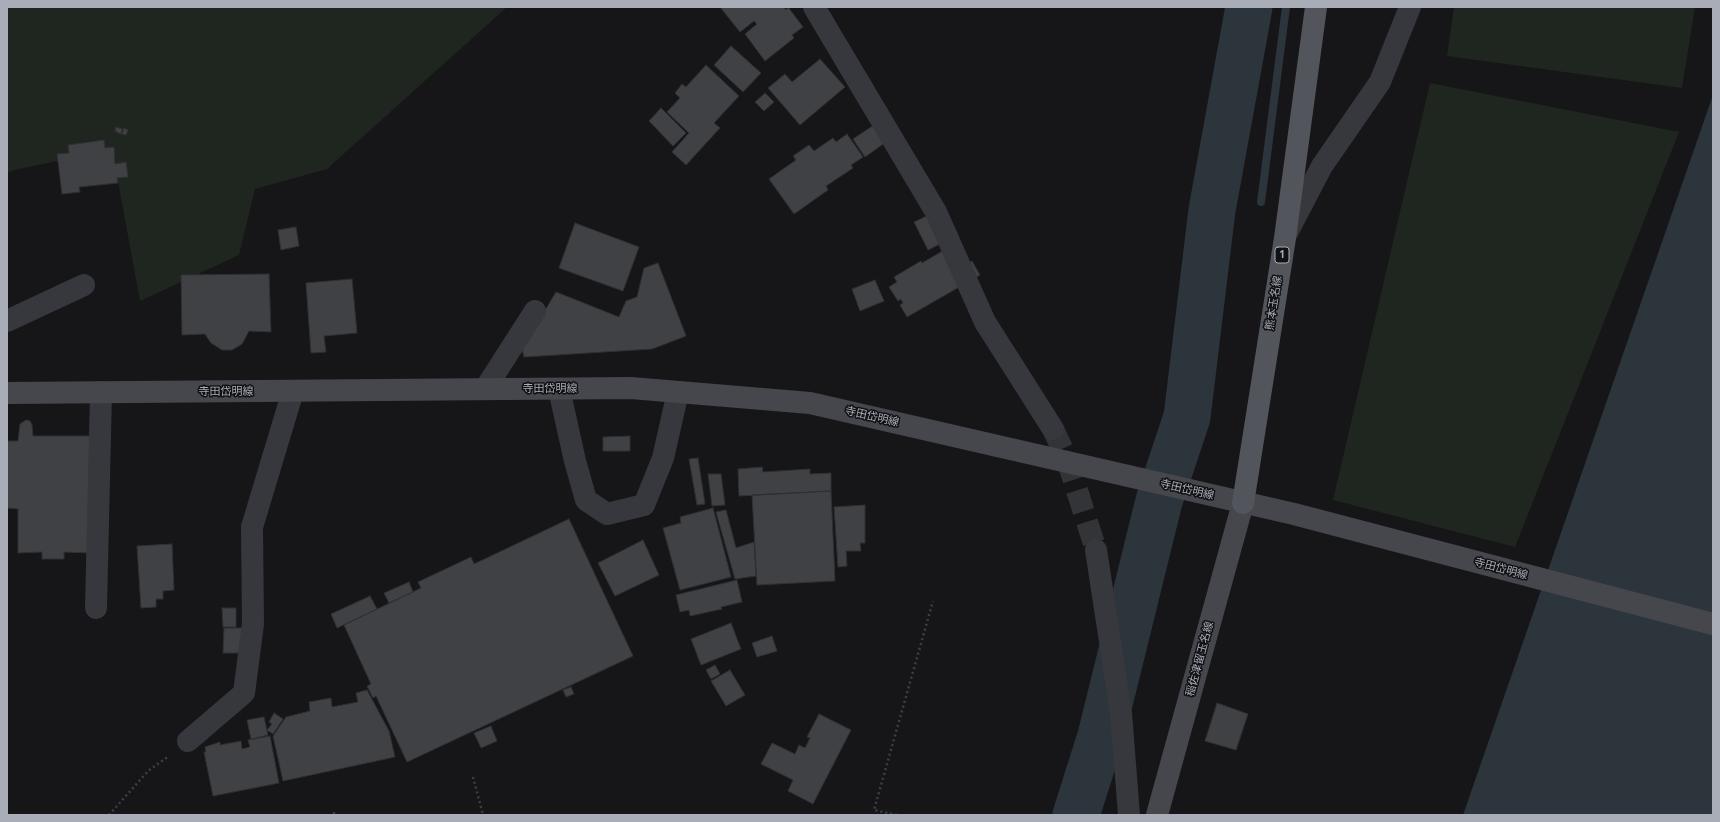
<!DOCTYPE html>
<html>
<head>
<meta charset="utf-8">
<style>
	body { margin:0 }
	#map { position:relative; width:1720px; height:822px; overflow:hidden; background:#161618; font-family:"Noto Sans",sans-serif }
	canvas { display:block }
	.frame { position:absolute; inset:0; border:8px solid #a8adb8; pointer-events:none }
</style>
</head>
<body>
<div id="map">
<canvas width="1720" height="822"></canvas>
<div class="frame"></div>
</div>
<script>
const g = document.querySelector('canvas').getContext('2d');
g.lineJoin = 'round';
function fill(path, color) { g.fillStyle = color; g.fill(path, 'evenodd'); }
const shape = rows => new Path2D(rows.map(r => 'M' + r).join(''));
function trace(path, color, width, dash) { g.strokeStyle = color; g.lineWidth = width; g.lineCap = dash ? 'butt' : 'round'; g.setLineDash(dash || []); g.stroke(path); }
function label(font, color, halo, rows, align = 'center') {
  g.font = font + ' "Noto Sans","Noto Sans JP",sans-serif'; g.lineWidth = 3; g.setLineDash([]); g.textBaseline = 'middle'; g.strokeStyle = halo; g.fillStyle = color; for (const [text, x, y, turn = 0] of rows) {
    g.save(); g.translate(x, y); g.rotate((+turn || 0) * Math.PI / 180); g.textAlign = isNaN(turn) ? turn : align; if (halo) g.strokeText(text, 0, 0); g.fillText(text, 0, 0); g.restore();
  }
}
fill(shape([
	[7,7,507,7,327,169,255,189,239,255,140,301,112,149,15,170,7,173],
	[1454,7,1695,7,1682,88,1447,56],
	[1430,83,1679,132,1515,547,1333,500]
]), '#1e261f');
fill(shape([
	[1713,95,1713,815,1463,815]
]), '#2c353c');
trace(shape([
	[1261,202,1286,7]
]), '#2c353c', 8);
trace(shape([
	[1076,815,1101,736,1159,501,1187,417,1212,210,1249,7]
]), '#2c353c', 47);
const building = shape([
	[720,7,784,7,786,10,788,7,803,27,792,35,794,38,765,61,745,34,757,24,754,21,740,32,720,7],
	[731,46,761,73,743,92,714,65,731,46],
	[820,59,845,87,800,125,768,88,785,74,792,82,820,59],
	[706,65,739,96,714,123,720,128,686,165,672,152,689,133,667,112,680,98,675,93,682,84,686,87,706,65],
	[765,93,774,102,764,111,755,102,765,93],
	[661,108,686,133,673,146,649,121,661,108],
	[874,125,886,142,865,157,853,139,874,125],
	[116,127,122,129,121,134,115,131,116,127],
	[124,128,128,130,126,135,122,134,124,128],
	[847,134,863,157,851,165,853,168,826,186,828,190,794,214,769,179,796,160,793,156,809,145,814,151,833,138,836,142,847,134],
	[104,140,105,148,114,147,115,164,126,162,128,177,117,178,118,183,79,187,80,192,62,194,57,154,69,153,68,145,104,140],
	[944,208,958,235,928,250,914,222,944,208],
	[575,223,639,247,623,291,559,268,575,223],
	[296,227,299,246,281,250,278,230,296,227],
	[946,249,964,265,972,261,980,275,907,317,900,305,903,303,901,299,898,301,889,287,897,282,894,277,921,261,922,263,946,249],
	[658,263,686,336,652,349,524,357,522,349,556,292,619,317,626,301,637,297,644,268,658,263],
	[269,274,271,332,249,331,242,344,232,350,222,350,211,343,205,334,182,335,181,275,269,274],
	[352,279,357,333,324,336,326,352,311,353,306,283,352,279],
	[875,280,884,301,860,311,852,289,875,280],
	[26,420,30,421,32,425,33,436,94,436,90,553,64,552,64,559,42,559,42,552,18,553,18,509,7,508,7,441,18,441,20,424,26,420],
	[630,436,630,451,603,451,603,437,630,436],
	[698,458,705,504,697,505,689,459,698,458],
	[762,467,763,472,810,469,810,474,831,473,831,491,739,496,738,469,762,467],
	[708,474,721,474,725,505,712,506,708,474],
	[831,491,835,581,757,585,752,495,831,491],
	[865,505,865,543,860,543,861,551,846,551,847,566,838,567,834,507,865,505],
	[713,508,731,577,680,590,663,528,681,523,680,517,713,508],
	[726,510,736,548,754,542,756,576,735,579,716,512,726,510],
	[569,519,633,656,407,762,376,696,373,698,367,686,371,684,344,625,421,588,418,582,471,557,474,564,569,519],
	[643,540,659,575,615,596,598,563,643,540],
	[172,544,174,590,163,591,163,599,156,599,156,607,141,608,137,546,172,544],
	[737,580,742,602,721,607,722,609,690,616,689,610,680,612,676,595,737,580],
	[409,582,413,592,389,603,384,593,409,582],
	[370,596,377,609,337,628,331,614,370,596],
	[222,608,236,608,236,627,223,627,222,608],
	[731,623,741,649,701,665,691,639,731,623],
	[224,628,243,628,243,653,223,653,224,628],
	[772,636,777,651,757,657,752,643,772,636],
	[715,665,720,674,711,679,706,670,715,665],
	[730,670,745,695,726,706,711,681,730,670],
	[571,687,574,694,566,697,563,690,571,687],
	[367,690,389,731,395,757,283,781,273,736,286,717,310,711,309,702,331,698,332,707,358,702,356,693,367,690],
	[1217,703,1248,714,1236,750,1205,741,1217,703],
	[274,713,283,719,273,734,267,730,272,724,269,722,274,713],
	[819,714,851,730,813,804,788,791,793,780,761,764,772,743,795,754,799,745,805,748,810,738,807,737,819,714],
	[264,717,268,735,251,739,247,720,264,717],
	[491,726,497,741,481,748,474,733,491,726],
	[270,736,279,783,213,796,204,752,206,752,205,747,220,742,220,745,241,741,242,749,250,747,248,740,270,736]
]);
fill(building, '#404145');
trace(building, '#303034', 1);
trace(shape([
	[1053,429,1067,459,1096,550]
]), '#333438', 22, [22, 11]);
trace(shape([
	[473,777,483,815],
	[334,812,334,815],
	[109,815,148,771,169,756],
	[897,815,874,810,933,601]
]), '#3d3f44', 2.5, [2, 3]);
trace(shape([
	[814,7,936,212,985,322,1053,429],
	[1287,233,1322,166,1380,82,1410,7],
	[7,321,84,285],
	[485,389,535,311],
	[559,389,575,461,586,500,607,514,644,505,663,458,678,392],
	[1096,550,1121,713,1129,815],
	[96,608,101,392],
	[188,741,244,693,253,624,252,527,293,391]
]), '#37383d', 22);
trace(shape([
	[7,393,631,388,810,403,1294,514,1713,624],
	[1157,815,1243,503]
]), '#45474d', 22);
trace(shape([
	[1243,503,1285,238,1316,7]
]), '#53555c', 22);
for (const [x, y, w] of [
	[1282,255,14]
]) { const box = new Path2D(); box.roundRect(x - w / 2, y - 8, w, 16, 3); g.fillStyle = '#111113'; g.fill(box); trace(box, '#a8adb8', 1); }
label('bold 10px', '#a8adb8', null, [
	["1",1282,255]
]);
label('11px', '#a8adb8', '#111113', [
	["熊本玉名線",1274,303,-81],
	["寺田岱明線",550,389],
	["寺田岱明線",226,392],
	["寺田岱明線",872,417,13],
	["寺田岱明線",1187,490,13],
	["寺田岱明線",1501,569,15],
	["稲佐津留玉名線",1200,659,-75]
]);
</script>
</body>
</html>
